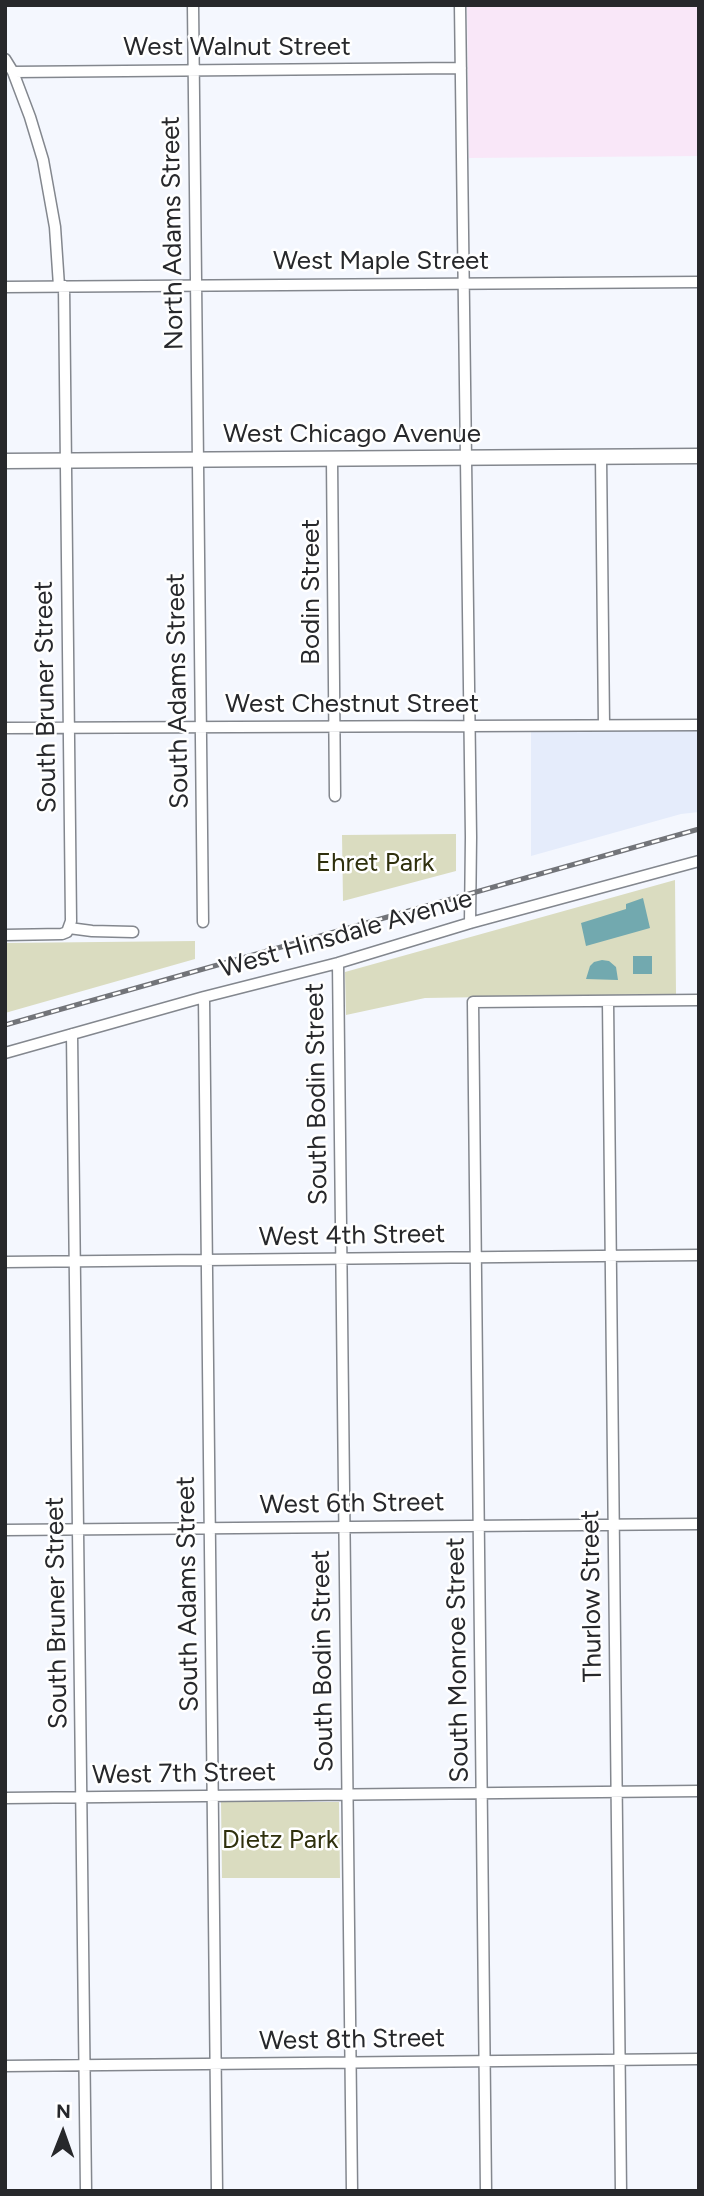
<!DOCTYPE html>
<html>
<head>
<meta charset="utf-8">
<style>
	body { margin:0 }
	#map { position:relative; width:704px; height:2196px; overflow:hidden; background:#f4f7fe; font-family:Figtree,sans-serif }
	canvas { display:block }
	.frame { position:absolute; inset:0; border:7px solid #27282b; pointer-events:none }
	.north { position:absolute; left:28px; top:2098px; width:70px; height:70px; -webkit-text-stroke:5px #fff; paint-order:stroke; rotate:1deg; font-size:19px; font-weight:700; line-height:28px; text-align:center; color:#27282b }
	.north::after { content:''; display:block; margin:auto; width:24px; height:32px; background:#27282b; clip-path:polygon(50% 0,100% 100%,50% 72%,0 100%) }
</style>
</head>
<body>
<div id="map">
<canvas width="704" height="2196"></canvas>
<div class="frame"></div>
<div class="north">N</div>
</div>
<script>
const g = document.querySelector('canvas').getContext('2d');
g.lineJoin = 'round';
function fill(path, color) { g.fillStyle = color; g.fill(path, 'evenodd'); }
const shape = rows => new Path2D(rows.map(r => 'M' + r).join(''));
function trace(path, color, width, dash) { g.strokeStyle = color; g.lineWidth = width; g.lineCap = dash ? 'butt' : 'round'; g.setLineDash(dash || []); g.stroke(path); }
function label(font, color, halo, rows, align = 'center') {
  g.font = font + ' Figtree,sans-serif'; g.lineWidth = 5; g.setLineDash([]); g.textBaseline = 'middle'; g.strokeStyle = halo; g.fillStyle = color; for (const [text, x, y, turn = 0] of rows) {
    g.save(); g.translate(x, y); g.rotate((+turn || 0) * Math.PI / 180); g.textAlign = isNaN(turn) ? turn : align; if (halo) g.strokeText(text, 0, 0); g.fillText(text, 0, 0); g.restore();
  }
}
fill(shape([
	[699,728,699,812,681,814,531,856,531,729]
]), '#e5ecfb');
fill(shape([
	[467,5,699,5,699,156,469,158]
]), '#f9e7f8');
fill(shape([
	[456,834,456,871,343,901,342,835],
	[675,880,676,994,425,998,346,1015,345,972],
	[195,941,195,959,5,1013,5,943],
	[221,1802,339,1802,340,1878,222,1878]
]), '#dadcc0');
fill(shape([
	[643,898,650,928,586,946,581,923,626,909,626,904],
	[633,956,652,956,652,974,633,974],
	[602,960,609,961,616,967,618,980,586,979,590,966,594,962]
]), '#72a9af');
const minor = shape([
	[193,5,203,922],
	[460,5,471,837,470,923],
	[5,59,13,72,30,117,43,160,55,227,59,286],
	[13,72,461,68],
	[5,287,699,282],
	[601,457,604,725],
	[332,459,335,796],
	[5,728,699,725],
	[69,928,92,931,133,932],
	[5,935,62,934,67,932,71,921,64,286],
	[338,963,352,2191],
	[204,997,217,2191],
	[608,1001,621,2191],
	[72,1034,86,2191],
	[5,1053,204,997,338,963,470,923,699,861],
	[5,1262,699,1255],
	[5,1530,699,1524],
	[5,1798,699,1791],
	[5,2066,699,2059],
	[486,2191,473,1002,699,1000]
]);
const major = shape([
	[5,461,699,456]
]);
trace(minor, '#83878e', 13);
trace(major, '#83878e', 17);
trace(minor, '#fff', 10);
trace(major, '#fff', 14);
const rail = shape([
	[5,1025,699,829]
]);
trace(rail, '#727479', 5);
trace(rail, '#fff', 2.5, [8]);
label('26px', '#27282b', '#fff', [
	["West Walnut Street",237,47],
	["North Adams Street",173,233,-91],
	["West Maple Street",381,261],
	["West Chicago Avenue",352,434],
	["Bodin Street",311,592,-90],
	["South Adams Street",178,691,-91],
	["South Bruner Street",46,697,-91],
	["West Chestnut Street",352,704],
	["West Hinsdale Avenue",346,934,-16],
	["South Bodin Street",317,1094,-91],
	["West 4th Street",352,1236,-1],
	["West 6th Street",352,1504,-1],
	["South Adams Street",188,1594,-91],
	["Thurlow Street",592,1596,-91],
	["South Bruner Street",57,1613,-91],
	["South Monroe Street",458,1660,-91],
	["South Bodin Street",323,1661,-91],
	["West 7th Street",184,1774,-1],
	["West 8th Street",352,2040,-1]
]);
label('26px', '#2f300d', '#fff', [
	["Ehret Park",375,863],
	["Dietz Park",280,1840]
]);
</script>
</body>
</html>
